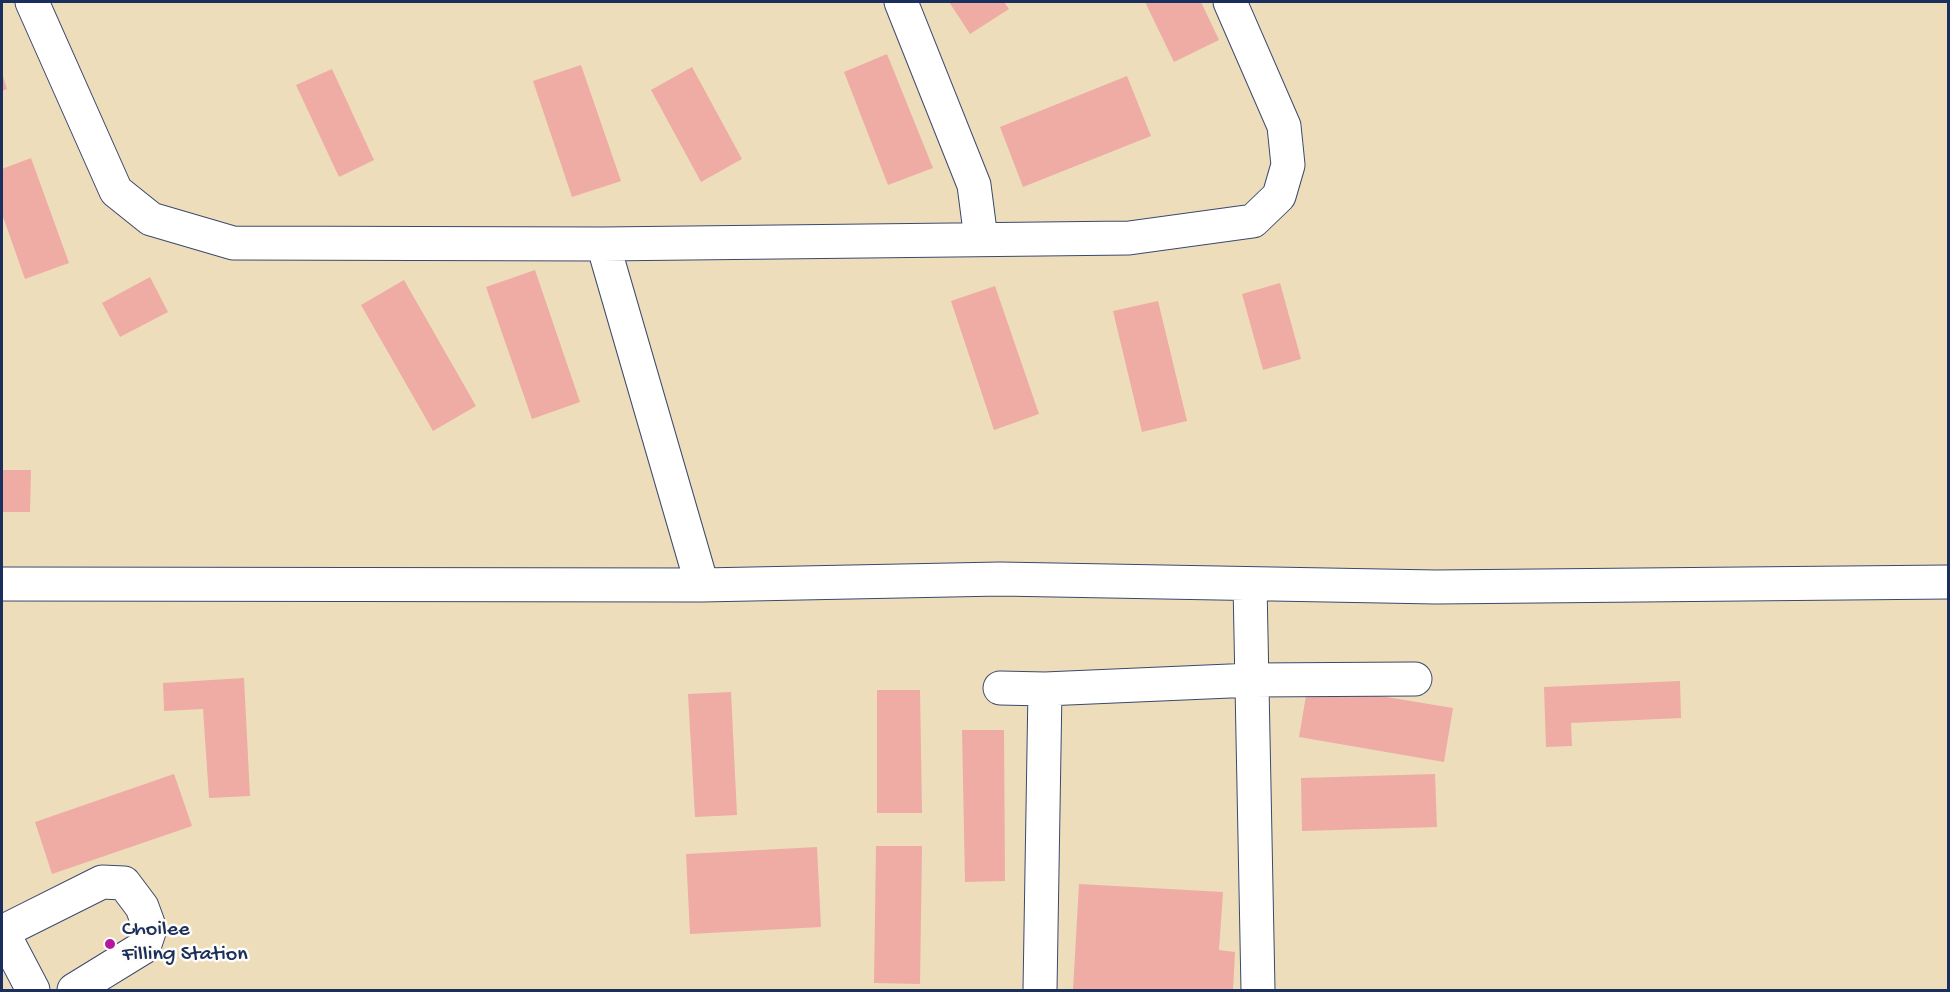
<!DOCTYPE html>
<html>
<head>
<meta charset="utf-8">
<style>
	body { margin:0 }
	#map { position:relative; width:1950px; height:992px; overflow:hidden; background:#edb; font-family:"Gochi Hand",sans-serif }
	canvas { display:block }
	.frame { position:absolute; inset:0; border:3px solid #1b2f5e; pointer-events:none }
</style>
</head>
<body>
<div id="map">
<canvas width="1950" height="992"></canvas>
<div class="frame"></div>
</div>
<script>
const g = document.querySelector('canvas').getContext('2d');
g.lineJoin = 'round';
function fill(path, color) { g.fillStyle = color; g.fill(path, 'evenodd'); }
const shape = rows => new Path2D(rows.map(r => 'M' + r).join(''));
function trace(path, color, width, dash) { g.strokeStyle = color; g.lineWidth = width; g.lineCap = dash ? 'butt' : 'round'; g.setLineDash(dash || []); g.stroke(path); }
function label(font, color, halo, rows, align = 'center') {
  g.font = font + ' "Gochi Hand",sans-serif'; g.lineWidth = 5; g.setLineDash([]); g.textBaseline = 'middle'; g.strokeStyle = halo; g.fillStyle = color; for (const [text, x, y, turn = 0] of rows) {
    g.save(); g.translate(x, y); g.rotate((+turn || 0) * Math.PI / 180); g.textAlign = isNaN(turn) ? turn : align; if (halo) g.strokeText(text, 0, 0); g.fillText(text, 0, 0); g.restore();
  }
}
fill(shape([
	[949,2,1004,2,1009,9,970,34],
	[1145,2,1201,2,1219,40,1174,62],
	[887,54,933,168,888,185,844,72],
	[581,65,621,181,572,197,533,81],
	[692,67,742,159,701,182,651,90],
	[332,69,374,160,339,177,296,85],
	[2,73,7,89,2,91],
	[1127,76,1151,136,1023,187,1000,127],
	[31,158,69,263,25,279,2,214,2,169],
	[535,270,580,402,532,419,486,287],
	[150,277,168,312,120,337,102,303],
	[404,280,476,406,433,431,361,305],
	[1280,283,1301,359,1263,370,1242,294],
	[995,286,1039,414,994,430,951,301],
	[1158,301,1187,421,1142,432,1113,311],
	[2,470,31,470,30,512,2,512],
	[244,678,250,796,209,798,203,709,164,711,163,683],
	[1680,681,1681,718,1571,723,1572,746,1546,747,1544,687],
	[1308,684,1453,708,1444,762,1299,737],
	[877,690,920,690,922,813,877,813],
	[731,692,737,815,695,817,688,694],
	[962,730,1004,730,1005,881,965,882],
	[174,774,192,826,52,874,35,822],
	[1435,774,1437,827,1302,831,1301,778],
	[876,846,922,846,920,984,874,983],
	[817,847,821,927,690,934,686,854],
	[1079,884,1223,892,1219,950,1235,952,1233,990,1073,990]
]), '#eeaca4');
const minor = shape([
	[32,2,116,191,151,219,233,243,603,244,1129,238,1253,221,1279,196,1288,165,1284,126,1230,2],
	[901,2,974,185,981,239],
	[603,244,702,585],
	[2,584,702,585,1000,579,1436,587,1948,582],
	[1250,584,1258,990],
	[1000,688,1045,689,1253,680,1415,679],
	[2,931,33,990],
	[2,932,102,882,124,883,142,907,150,929,144,947,74,990],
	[1040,990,1045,689]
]);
trace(minor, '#3b496c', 35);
trace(minor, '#fff', 33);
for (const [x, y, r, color] of [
	[110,944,6,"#b5179e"]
]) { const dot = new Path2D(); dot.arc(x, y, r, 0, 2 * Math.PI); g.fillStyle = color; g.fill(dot); trace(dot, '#fdfcf7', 2); }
label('22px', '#1b2f5e', '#fdfcf7', [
	["Choilee",122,931],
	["Filling Station",122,956]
], 'left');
</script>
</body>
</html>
